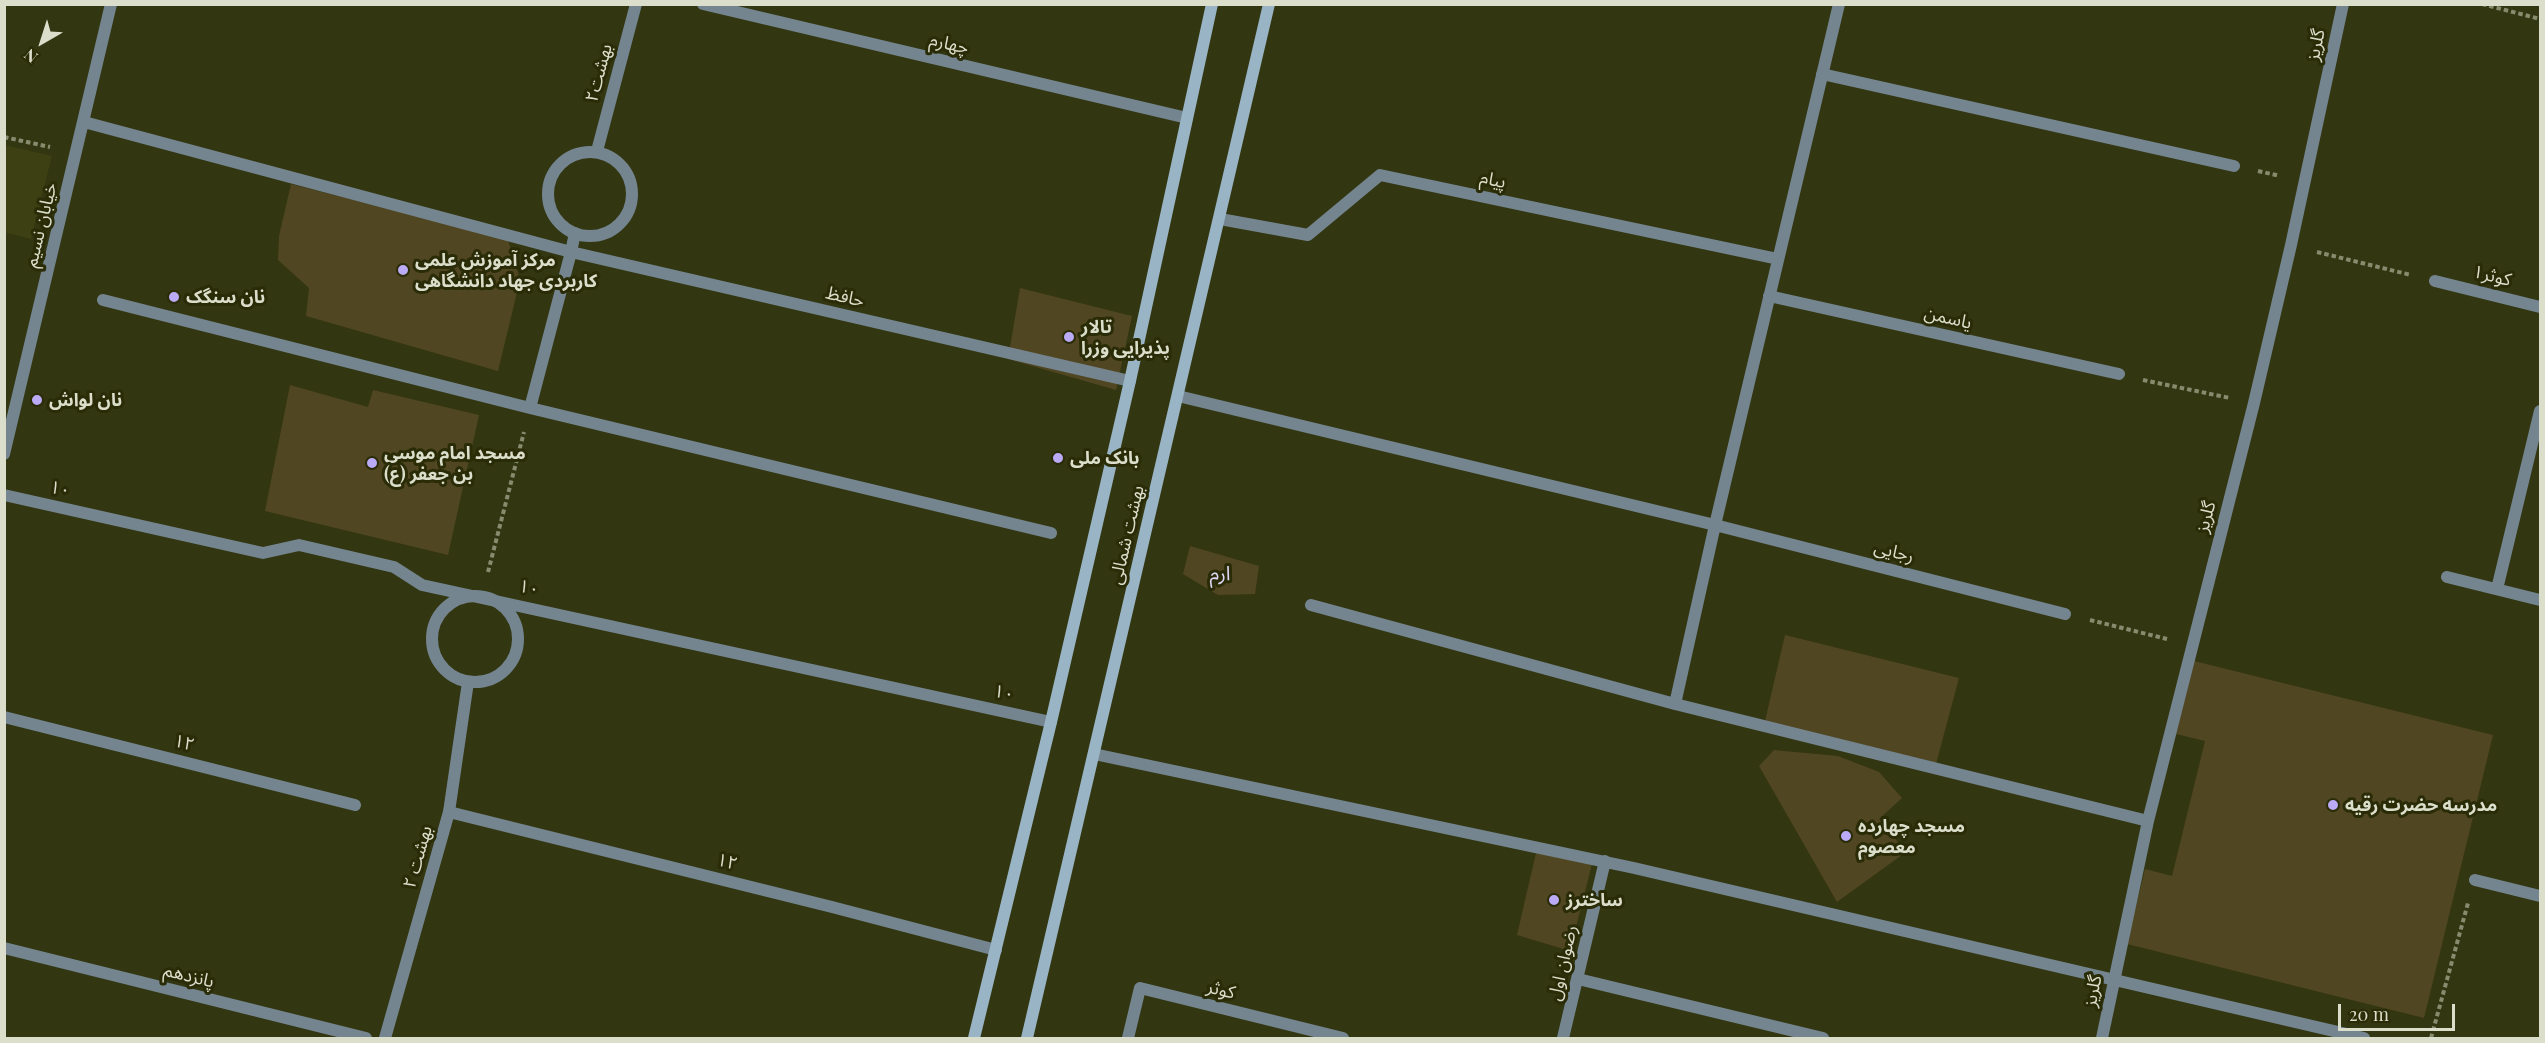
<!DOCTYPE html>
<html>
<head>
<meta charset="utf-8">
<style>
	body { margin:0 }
	#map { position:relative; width:2545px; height:1043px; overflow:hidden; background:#323611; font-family:"Playfair Display",serif }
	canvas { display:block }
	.frame { position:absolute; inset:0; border:6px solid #dbdeca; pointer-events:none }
	.north { position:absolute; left:12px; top:12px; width:60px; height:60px; -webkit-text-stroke:4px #292c06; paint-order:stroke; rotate:219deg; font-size:16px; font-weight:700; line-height:24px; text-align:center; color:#dbdeca }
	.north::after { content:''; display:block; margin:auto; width:21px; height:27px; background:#dbdeca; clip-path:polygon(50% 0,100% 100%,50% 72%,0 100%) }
	.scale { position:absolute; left:2338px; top:1004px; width:117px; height:27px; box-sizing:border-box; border:3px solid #dbdeca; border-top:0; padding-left:8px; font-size:18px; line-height:21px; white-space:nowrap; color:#dbdeca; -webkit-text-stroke:4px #292c06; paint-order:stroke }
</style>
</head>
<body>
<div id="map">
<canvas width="2545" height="1043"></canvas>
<div class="frame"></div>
<div class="north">N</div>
<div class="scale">20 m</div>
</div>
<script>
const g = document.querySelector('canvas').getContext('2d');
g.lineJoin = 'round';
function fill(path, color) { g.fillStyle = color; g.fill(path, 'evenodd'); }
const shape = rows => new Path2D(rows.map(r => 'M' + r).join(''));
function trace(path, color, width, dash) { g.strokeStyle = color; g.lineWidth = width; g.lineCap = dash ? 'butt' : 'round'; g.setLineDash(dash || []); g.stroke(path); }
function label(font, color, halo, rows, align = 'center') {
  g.font = font + ' "Playfair Display","Noto Sans Arabic",serif'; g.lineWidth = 6; g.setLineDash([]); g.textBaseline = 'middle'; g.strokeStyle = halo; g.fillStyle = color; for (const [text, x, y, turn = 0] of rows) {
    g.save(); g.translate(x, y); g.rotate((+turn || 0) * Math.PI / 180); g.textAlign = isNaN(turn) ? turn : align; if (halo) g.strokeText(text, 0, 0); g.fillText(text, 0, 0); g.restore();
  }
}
fill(shape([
	[5,145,52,156,31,239,7,233,5,244]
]), '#3c4013');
fill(shape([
	[291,184,508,240,520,280,498,371,306,316,309,288,278,260,279,236],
	[1020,288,1132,316,1116,390,1008,359],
	[290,385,368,407,373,390,479,415,448,555,265,511],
	[1190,546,1259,566,1255,594,1218,595,1183,574],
	[1785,635,1959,678,1936,764,1765,721],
	[2194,661,2493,735,2424,1018,2127,944,2145,869,2172,876,2205,741,2176,734],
	[1774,750,1838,756,1879,772,1902,798,1879,819,1906,852,1837,902,1759,766],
	[1536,853,1592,864,1570,951,1517,935]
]), '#514622');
trace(shape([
	[2482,4,2540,19],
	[4,137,50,147],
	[2258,171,2280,176],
	[2317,252,2411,275],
	[2143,380,2230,398],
	[488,572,524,432],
	[2090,620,2167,639],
	[2431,1038,2468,903]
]), '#888c6f', 4, [4.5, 3]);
trace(shape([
	[4,717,355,805],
	[449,812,832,907,996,950]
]), '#748590', 12);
trace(shape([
	[703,4,1187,118],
	[1822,74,2234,166],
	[84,122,571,252,530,408],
	[1220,219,1308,235,1380,175,1778,259],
	[575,233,571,252,1130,381],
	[2435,281,2540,307],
	[1769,296,2119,374],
	[103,300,530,408,1051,533],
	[1178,396,1715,525,2065,614],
	[4,454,111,4],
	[4,495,263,553,299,545,394,567,422,585,1051,722],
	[2447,577,2540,600],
	[2497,589,2540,411],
	[1311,605,1675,704,2148,821],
	[1675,704,1715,525,1839,4],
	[1094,754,1634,868,2364,1038],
	[2475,880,2540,896],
	[4,948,366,1038],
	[1578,979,1823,1038],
	[1128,1038,1140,988,1343,1038],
	[1563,1038,1605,861],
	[2102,1038,2148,821,2254,403,2291,245,2343,4]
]), '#748590', 12);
trace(shape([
	[597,151,636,4],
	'548 194a42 42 0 1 1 84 0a42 42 0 1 1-84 0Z',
	'432 639a43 43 0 1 1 86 0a43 43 0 1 1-86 0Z',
	[385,1038,449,812,468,682]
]), '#748590', 12);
trace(shape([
	[974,1038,1051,722,1130,381,1212,4],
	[1027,1038,1269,4]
]), '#99b4c4', 12);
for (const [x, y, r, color] of [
	[403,270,6,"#bbaaf6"],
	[174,297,6,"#bbaaf6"],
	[1069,337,6,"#bbaaf6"],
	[37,400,6,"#bbaaf6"],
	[1058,458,6,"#bbaaf6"],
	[372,463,6,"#bbaaf6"],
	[2333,805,6,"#bbaaf6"],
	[1846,836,6,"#bbaaf6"],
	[1554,900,6,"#bbaaf6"]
]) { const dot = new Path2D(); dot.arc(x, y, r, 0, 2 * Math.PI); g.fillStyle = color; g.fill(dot); trace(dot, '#292c06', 2); }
label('18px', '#dbdeca', '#292c06', [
	["چهارم",949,44,13],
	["گلریز",2316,45,-78],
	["بهشت۲",599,73,-75],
	["پیام",1493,180,12],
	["خیابان نسیم",41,225,-76],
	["کوثر۱",2492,276,14],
	["حافظ",845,297,13],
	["یاسمن",1948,318,13],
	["۱۰",60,489,13],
	["گلریز",2206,517,-75],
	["بهشت شمالی",1127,535,-77],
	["رجایی",1894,552,14],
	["۱۰",529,588,12],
	["۱۰",1004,693,12],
	["۱۲",184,743,14],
	["بهشت ۲",418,857,-74],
	["۱۲",727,862,14],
	["رضوان اول",1563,963,-77],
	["پانزدهم",189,976,14],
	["کوثر",1221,990,14],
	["گلریز",2093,991,-79]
]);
label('bold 18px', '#dbdeca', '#292c06', [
	["مرکز آموزش علمی",415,260],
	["کاربردی جهاد دانشگاهی",415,281],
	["نان سنگک",186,297],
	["تالار",1081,327],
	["پذیرایی وزرا",1081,348],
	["نان لواش",49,400],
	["مسجد امام موسی",384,453],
	["بن جعفر (ع)",384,474],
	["بانک ملی",1070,458],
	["مدرسه حضرت رقیه",2345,805],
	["مسجد چهارده",1858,826],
	["معصوم",1858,847],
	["ساخترز",1566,900]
], 'left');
label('20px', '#ded8f6', '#292c06', [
	["ارم",1220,574]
]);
</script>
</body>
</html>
